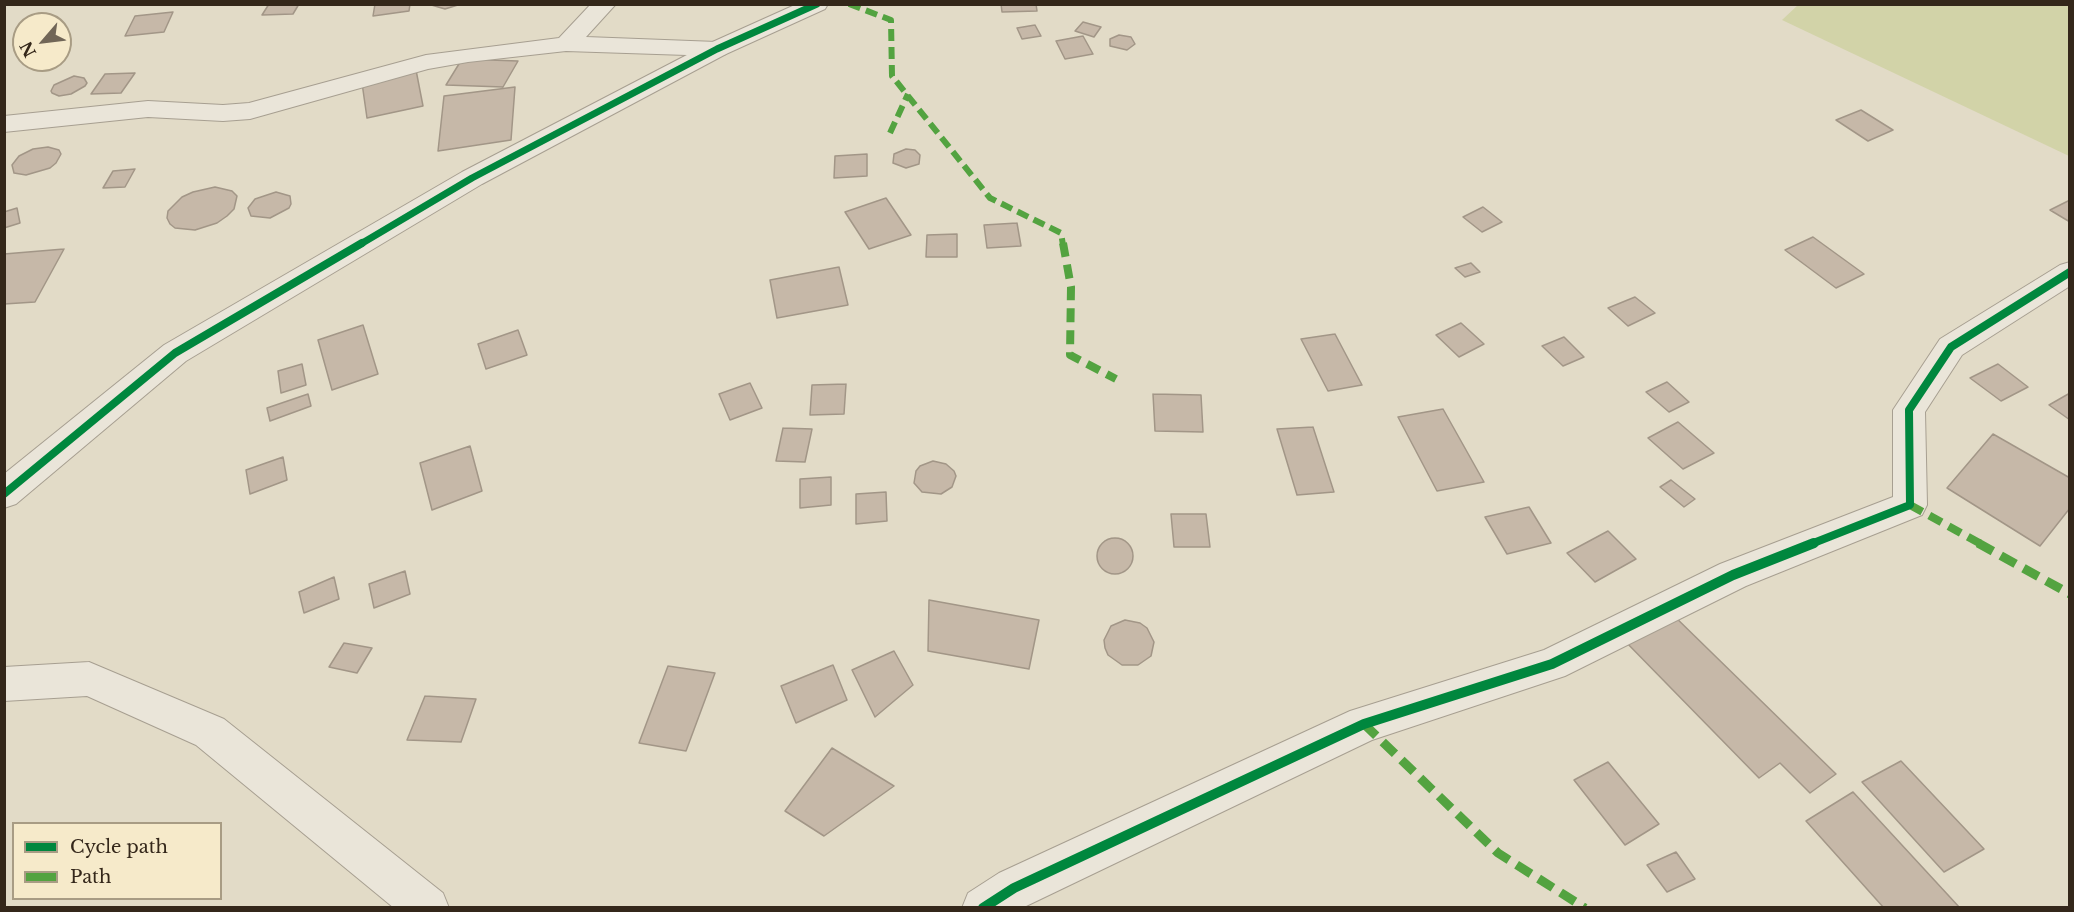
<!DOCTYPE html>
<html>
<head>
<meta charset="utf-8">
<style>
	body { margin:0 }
	#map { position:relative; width:2074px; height:912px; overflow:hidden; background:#e2dbc7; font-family:"Libre Baskerville",serif }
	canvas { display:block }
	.frame { position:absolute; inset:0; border:6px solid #34271a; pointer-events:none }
	.legend { position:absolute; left:12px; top:822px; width:210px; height:78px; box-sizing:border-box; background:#f6eaca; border:2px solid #a89c84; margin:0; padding:8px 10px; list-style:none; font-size:18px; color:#34271a }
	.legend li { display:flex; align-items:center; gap:12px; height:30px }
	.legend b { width:30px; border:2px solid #a89c84 }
	.north { position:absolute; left:12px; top:12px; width:60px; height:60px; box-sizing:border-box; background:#f6eaca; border:2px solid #a89c84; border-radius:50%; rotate:242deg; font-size:16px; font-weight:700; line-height:24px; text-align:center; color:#34271a }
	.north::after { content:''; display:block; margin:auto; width:21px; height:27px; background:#716657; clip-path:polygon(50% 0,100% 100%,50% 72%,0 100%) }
</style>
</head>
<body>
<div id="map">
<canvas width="2074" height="912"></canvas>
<div class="frame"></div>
<ul class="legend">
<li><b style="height:8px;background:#00873e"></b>Cycle path</li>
<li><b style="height:8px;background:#53a340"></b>Path</li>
</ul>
<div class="north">N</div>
</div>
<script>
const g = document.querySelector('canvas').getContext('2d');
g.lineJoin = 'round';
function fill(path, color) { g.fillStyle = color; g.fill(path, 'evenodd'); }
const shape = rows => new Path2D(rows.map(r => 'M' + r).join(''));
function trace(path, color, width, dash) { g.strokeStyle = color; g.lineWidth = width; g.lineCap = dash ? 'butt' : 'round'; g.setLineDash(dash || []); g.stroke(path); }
fill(shape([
	[1799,4,2069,5,2069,156,1782,20]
]), '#d2d3a8');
const building = shape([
	[269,4,299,4,293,14,262,15,269,4],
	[375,4,410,4,409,11,373,16,375,4],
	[461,4,445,9,428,4,461,4],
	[1001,4,1036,4,1037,11,1002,12,1001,4],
	[173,12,164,32,125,36,135,16,173,12],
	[1083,22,1101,27,1094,37,1075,31,1083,22],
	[1035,25,1041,36,1022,39,1017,28,1035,25],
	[1119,35,1131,37,1135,44,1127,50,1110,46,1110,39,1119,35],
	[1083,36,1093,54,1065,59,1056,41,1083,36],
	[462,59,518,61,503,87,446,85,462,59],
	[416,70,423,106,367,118,362,83,416,70],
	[135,73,121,93,91,94,105,74,135,73],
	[74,76,84,78,87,83,85,86,71,94,59,96,52,93,51,91,54,85,74,76],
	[515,87,511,140,438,151,444,96,515,87],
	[1861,110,1893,130,1868,141,1836,120,1861,110],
	[48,147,59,150,61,154,56,163,50,168,26,175,14,173,12,165,19,156,33,149,48,147],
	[906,149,915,150,920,155,919,164,906,168,893,163,894,154,906,149],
	[867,154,867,176,834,178,835,156,867,154],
	[135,169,125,187,103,188,113,171,135,169],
	[215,187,232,191,237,196,234,209,227,216,217,223,195,230,175,228,170,224,167,218,168,211,182,197,193,192,215,187],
	[276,192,290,196,291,204,289,208,270,218,251,216,248,208,255,199,276,192],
	[886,198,911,235,869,249,845,212,886,198],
	[2070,200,2070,222,2050,210,2070,200],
	[1483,207,1502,222,1482,232,1463,217,1483,207],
	[17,208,20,223,4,228,4,212,17,208],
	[1017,223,1021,246,987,248,984,225,1017,223],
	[957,234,957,257,926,257,927,235,957,234],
	[1813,237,1864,274,1836,288,1785,250,1813,237],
	[64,249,35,302,4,304,4,254,64,249],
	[1471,263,1480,272,1465,277,1455,268,1471,263],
	[839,267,848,305,777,318,770,280,839,267],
	[1635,297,1655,313,1628,326,1608,308,1635,297],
	[1461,323,1484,344,1459,357,1436,335,1461,323],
	[363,325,378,374,332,390,318,340,363,325],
	[518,330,527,355,486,369,478,344,518,330],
	[1335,334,1362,385,1328,391,1301,339,1335,334],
	[1564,337,1584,357,1563,366,1542,346,1564,337],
	[302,364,306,385,281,393,278,371,302,364],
	[1998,364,2028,387,2001,401,1970,378,1998,364],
	[1667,382,1689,402,1669,412,1646,392,1667,382],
	[750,383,762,408,730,420,719,394,750,383],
	[846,384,844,414,810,415,812,385,846,384],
	[2070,393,2070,420,2049,405,2070,393],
	[308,394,311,406,270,421,267,408,308,394],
	[1153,394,1201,395,1203,432,1155,431,1153,394],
	[1443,409,1484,482,1437,491,1398,417,1443,409],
	[1678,422,1714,453,1683,469,1648,438,1678,422],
	[1313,427,1334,492,1297,495,1277,429,1313,427],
	[783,428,812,429,805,462,776,461,783,428],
	[1993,434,2070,478,2070,508,2040,546,1947,488,1993,434],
	[470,446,482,491,432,510,420,463,470,446],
	[283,457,287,480,250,494,246,470,283,457],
	[933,461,946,464,954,471,956,476,952,487,941,494,922,492,914,483,916,471,920,466,933,461],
	[831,477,831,505,800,508,800,479,831,477],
	[1671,480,1695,499,1684,507,1660,487,1671,480],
	[886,492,887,521,856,524,856,494,886,492],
	[1529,507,1551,543,1507,554,1485,517,1529,507],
	[1171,514,1206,514,1210,547,1174,547,1171,514],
	[1608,531,1636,559,1595,582,1567,553,1608,531],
	'1097 556a18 18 0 1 1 36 0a18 18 0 1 1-36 0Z',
	[405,571,410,594,374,608,369,584,405,571],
	[334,577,339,599,304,613,299,592,334,577],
	[929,600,1039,620,1029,669,928,651,929,600],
	[1668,610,1836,774,1810,793,1780,763,1759,778,1621,637,1668,610],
	[1125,620,1140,623,1147,628,1154,642,1151,656,1138,665,1122,665,1108,655,1105,648,1104,640,1111,626,1125,620],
	[344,643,372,648,357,673,329,667,344,643],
	[894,651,913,685,875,717,852,670,894,651],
	[833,665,847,700,796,723,781,686,833,665],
	[668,666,715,673,686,751,639,743,668,666],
	[425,696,476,699,461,742,407,740,425,696],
	[832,748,894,786,824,836,785,811,832,748],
	[1901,761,1984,849,1944,872,1862,782,1901,761],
	[1608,762,1659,824,1625,845,1574,780,1608,762],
	[1853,792,1960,908,1884,908,1806,821,1853,792],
	[1676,852,1695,879,1667,892,1647,865,1676,852]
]);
fill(building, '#c6b8a8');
trace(building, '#a29687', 1.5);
const minor = shape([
	[591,4,616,4,586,37,717,42,726,44,729,49,726,54,717,56,566,51,468,62,428,69,250,119,223,121,148,117,4,132,4,116,148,101,223,105,249,103,426,55,559,38,591,4],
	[2070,262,2070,286,1962,355,1925,412,1927,505,1922,515,1746,586,1565,676,1372,740,1022,908,962,908,968,893,999,873,1350,711,1544,650,1720,564,1893,497,1893,410,1940,339,2060,265,2070,262],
	[89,662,224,719,443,893,449,908,394,908,196,745,87,696,4,701,4,667,89,662]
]);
const tertiary = shape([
	[797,4,828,4,825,9,726,54,482,184,186,361,16,504,4,508,4,474,164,345,462,172,708,44,797,4]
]);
trace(minor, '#a79f91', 2);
trace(tertiary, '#a79f91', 2);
fill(minor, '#eae5d9');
fill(tertiary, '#eae5d9');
trace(shape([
	[849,4,891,20,892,76,990,198,1061,233,1063,245],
	[890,133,908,94]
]), '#53a340', 6, [12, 6]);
trace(shape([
	[1063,243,1071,287,1070,355,1116,379],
	[1910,505,1981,544]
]), '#53a340', 8, [14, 8]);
trace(shape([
	[1978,543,2070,594],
	[1364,724,1498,853,1585,908]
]), '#53a340', 9, [17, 9]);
trace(shape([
	[359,245,472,178,717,49,817,4]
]), '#00873e', 7);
trace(shape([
	[4,494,175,353,362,243],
	[1811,544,1910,505,1909,410,1951,347,2070,272]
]), '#00873e', 8);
trace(shape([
	[983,908,1014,888,1364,724,1552,664,1733,575,1814,543]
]), '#00873e', 10);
</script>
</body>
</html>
